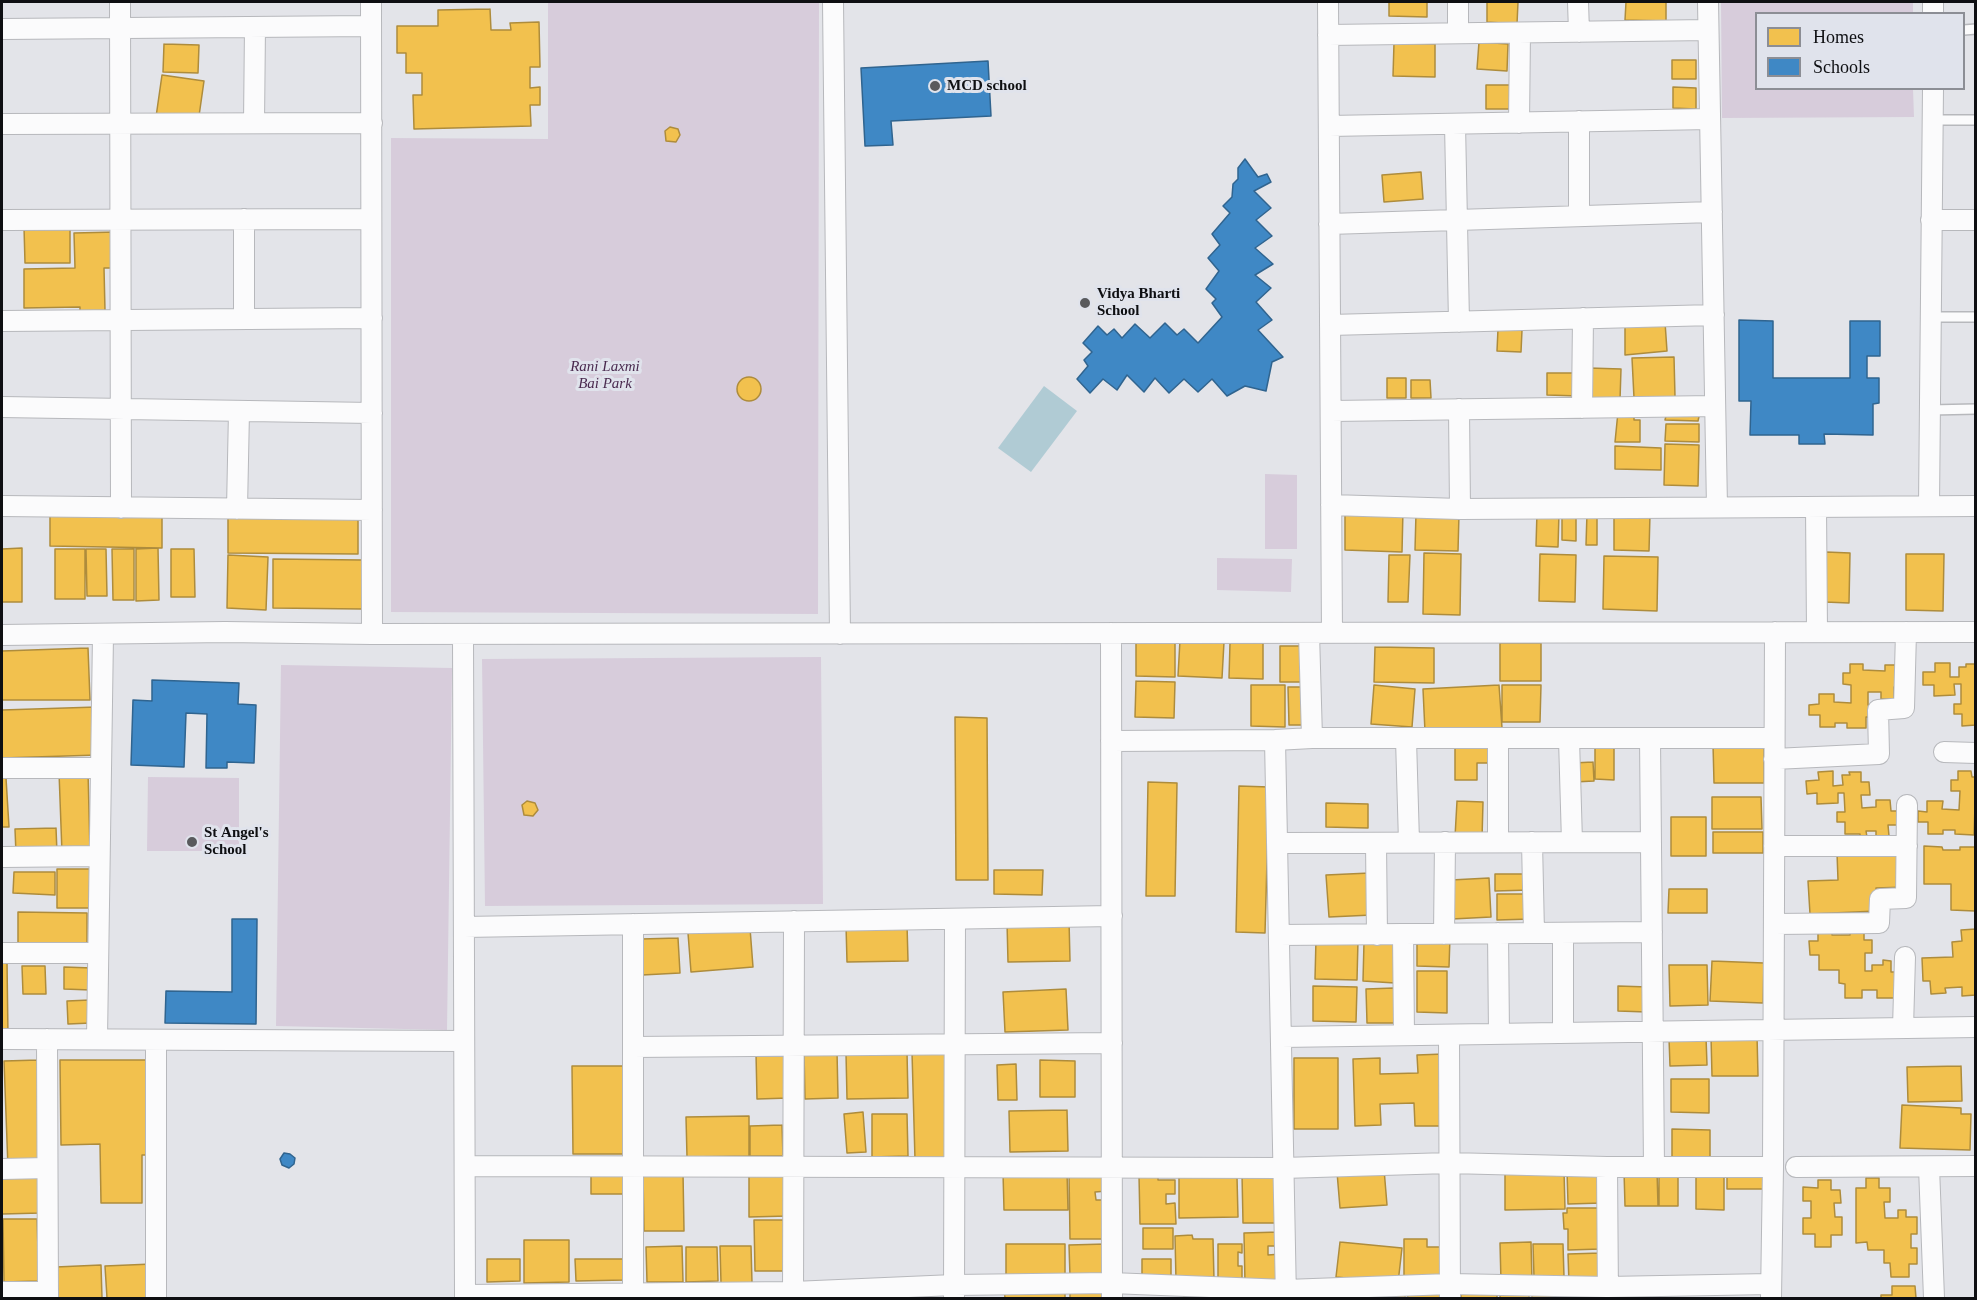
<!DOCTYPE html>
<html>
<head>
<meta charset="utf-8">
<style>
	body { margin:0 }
	#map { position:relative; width:1977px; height:1300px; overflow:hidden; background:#e3e4e9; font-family:"Times New Roman",serif }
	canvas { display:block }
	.frame { position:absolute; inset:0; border:3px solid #0e0f12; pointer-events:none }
	.legend { position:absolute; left:1755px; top:12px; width:210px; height:78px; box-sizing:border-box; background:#e0e3ec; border:2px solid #8c8e95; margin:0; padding:8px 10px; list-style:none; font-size:18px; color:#0e0f12 }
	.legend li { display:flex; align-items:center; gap:12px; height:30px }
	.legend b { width:30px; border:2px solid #8c8e95 }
</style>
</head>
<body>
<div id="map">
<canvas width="1977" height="1300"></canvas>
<div class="frame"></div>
<ul class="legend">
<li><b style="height:16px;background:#f2c14e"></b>Homes</li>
<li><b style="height:16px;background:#3f88c5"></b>Schools</li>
</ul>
</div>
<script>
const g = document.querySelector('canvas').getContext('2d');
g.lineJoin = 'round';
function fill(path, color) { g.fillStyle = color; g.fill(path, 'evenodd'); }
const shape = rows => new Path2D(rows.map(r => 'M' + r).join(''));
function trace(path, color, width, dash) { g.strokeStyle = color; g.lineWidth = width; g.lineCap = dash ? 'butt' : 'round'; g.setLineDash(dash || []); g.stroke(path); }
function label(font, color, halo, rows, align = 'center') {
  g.font = font + ' "Times New Roman",serif'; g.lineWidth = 6; g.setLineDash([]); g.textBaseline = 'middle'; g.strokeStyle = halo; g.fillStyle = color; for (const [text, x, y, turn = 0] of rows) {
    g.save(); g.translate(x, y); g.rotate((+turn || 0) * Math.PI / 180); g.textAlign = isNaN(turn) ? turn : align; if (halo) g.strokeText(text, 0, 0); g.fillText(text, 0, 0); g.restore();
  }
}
fill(shape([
	[548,2,819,2,818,614,391,612,391,138,548,139],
	[1721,2,1913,2,1913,13,1756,14,1756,88,1913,89,1914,117,1722,118],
	[1265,474,1297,475,1297,549,1265,549],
	[1217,558,1292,559,1291,592,1217,590],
	[821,657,823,904,485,906,482,659],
	[281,665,452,668,447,1030,276,1026],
	[148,777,239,778,239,851,147,851]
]), '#d7ccdb');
fill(shape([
	[1044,386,1077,411,1031,472,998,448]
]), '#b0cbd4');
const homes = shape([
	[1389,2,1427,2,1427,17,1389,16,1389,2],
	[1487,2,1518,2,1517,24,1487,22,1487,2],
	[1626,2,1666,2,1666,21,1625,20,1626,2],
	[490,9,491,30,511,30,510,23,539,22,540,67,530,67,530,88,540,87,540,105,530,105,531,126,414,129,413,95,422,95,422,73,406,73,406,53,397,53,397,26,438,26,438,10,490,9],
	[1479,42,1508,44,1507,71,1477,69,1479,42],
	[1394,43,1435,44,1435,77,1393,76,1394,43],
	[164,44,199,45,198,73,163,72,164,44],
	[1672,60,1696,60,1696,79,1672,79,1672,60],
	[162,75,204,81,198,123,156,117,162,75],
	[1486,85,1515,85,1515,109,1486,109,1486,85],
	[1673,87,1696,88,1696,109,1673,108,1673,87],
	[670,127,678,129,680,135,676,142,666,141,665,131,670,127],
	[1421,172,1423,199,1384,202,1382,175,1421,172],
	[70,226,70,263,25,263,24,227,70,226],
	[117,232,117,268,104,268,105,311,80,312,80,307,24,308,24,269,75,268,74,233,117,232],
	[1665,322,1667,351,1625,355,1625,325,1665,322],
	[1498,329,1522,330,1521,352,1497,351,1498,329],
	[1674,357,1675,397,1634,398,1632,358,1674,357],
	[1589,368,1621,369,1620,400,1588,399,1589,368],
	[1547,373,1579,373,1579,396,1547,395,1547,373],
	'737 389a12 12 0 1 1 24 0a12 12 0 1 1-24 0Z',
	[1387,378,1406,378,1406,398,1387,398,1387,378],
	[1411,380,1430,380,1431,398,1411,398,1411,380],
	[1618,412,1634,412,1634,420,1640,420,1640,442,1615,442,1618,412],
	[1667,412,1700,412,1698,421,1665,420,1667,412],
	[1666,424,1699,424,1699,442,1665,441,1666,424],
	[1665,444,1699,445,1698,486,1664,485,1665,444],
	[1615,446,1661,448,1661,470,1615,469,1615,446],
	[1345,509,1403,510,1402,552,1345,550,1345,509],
	[50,510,162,512,162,548,50,546,50,510],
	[1562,511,1576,511,1576,541,1562,540,1562,511],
	[1537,512,1559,513,1558,547,1536,546,1537,512],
	[1416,513,1459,514,1458,551,1415,550,1416,513],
	[1587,513,1597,513,1597,545,1586,545,1587,513],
	[1614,513,1650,514,1649,551,1614,550,1614,513],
	[228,516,358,517,358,554,228,553,228,516],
	[22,548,22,602,2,602,2,549,22,548],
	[158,548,159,600,136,601,136,549,158,548],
	[55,549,85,549,85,599,55,599,55,549],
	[86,549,106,549,107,596,87,596,86,549],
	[112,549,134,549,134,600,113,600,112,549],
	[171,549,194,549,195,597,171,597,171,549],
	[1826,552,1850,553,1849,603,1825,602,1826,552],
	[1424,553,1461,554,1460,615,1423,614,1424,553],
	[1540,554,1576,555,1575,602,1539,601,1540,554],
	[1906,554,1944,554,1943,611,1906,610,1906,554],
	[228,555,268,557,266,610,227,608,228,555],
	[1389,555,1410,555,1408,602,1388,602,1389,555],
	[1604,556,1658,557,1657,611,1603,609,1604,556],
	[273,559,362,560,362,609,273,608,273,559],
	[1180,640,1224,642,1222,678,1178,676,1180,640],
	[1136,641,1175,641,1175,677,1136,676,1136,641],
	[1230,643,1263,643,1263,679,1229,678,1230,643],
	[1500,643,1541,643,1541,681,1500,681,1500,643],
	[1280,646,1305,646,1305,682,1280,682,1280,646],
	[1375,647,1434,648,1434,683,1374,682,1375,647],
	[88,648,90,700,2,700,2,651,88,648],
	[1935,663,1950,663,1950,677,1959,677,1959,667,1966,667,1966,664,1976,664,1976,725,1962,726,1962,714,1954,714,1954,704,1961,704,1961,684,1954,684,1955,695,1934,696,1934,685,1923,685,1923,672,1935,672,1935,663],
	[1850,664,1863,664,1863,670,1885,671,1885,665,1897,665,1903,687,1894,687,1894,699,1881,699,1881,692,1868,692,1868,705,1874,705,1874,717,1866,717,1866,728,1847,728,1847,723,1835,723,1835,727,1820,727,1820,715,1809,715,1809,705,1819,704,1819,694,1834,694,1834,702,1851,703,1851,685,1843,684,1843,673,1850,673,1850,664],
	[1136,681,1175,682,1174,718,1135,717,1136,681],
	[1251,685,1285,685,1285,727,1251,726,1251,685],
	[1374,685,1415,689,1412,727,1371,724,1374,685],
	[1499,685,1502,728,1425,732,1423,689,1499,685],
	[1502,685,1541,685,1540,722,1502,722,1502,685],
	[1288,687,1307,687,1307,725,1289,725,1288,687],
	[97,707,98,755,2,758,2,710,97,707],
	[955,717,987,718,988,880,956,880,955,717],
	[1595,740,1614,740,1614,780,1595,779,1595,740],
	[1455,743,1493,744,1493,763,1477,763,1477,780,1455,780,1455,743],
	[1764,743,1764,783,1714,783,1713,744,1764,743],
	[1593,762,1594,781,1574,782,1573,763,1593,762],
	[88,771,90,853,62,853,59,772,88,771],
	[1833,771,1833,786,1843,785,1842,775,1850,775,1849,772,1861,772,1861,782,1869,782,1870,795,1861,795,1862,808,1876,807,1876,800,1890,800,1891,811,1898,811,1899,825,1888,825,1889,836,1876,837,1876,831,1866,831,1867,837,1860,837,1860,834,1845,834,1845,822,1837,822,1837,812,1845,812,1844,793,1838,793,1838,803,1817,804,1817,793,1807,794,1806,781,1819,780,1818,772,1833,771],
	[1958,771,1971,771,1972,777,1976,777,1974,835,1955,834,1955,830,1943,830,1943,834,1928,834,1928,822,1918,822,1918,811,1927,812,1927,801,1943,801,1942,809,1959,810,1960,791,1951,791,1951,780,1958,780,1958,771],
	[2,778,6,778,9,827,2,827,2,778],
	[1148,782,1177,783,1175,896,1146,896,1148,782],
	[1239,786,1269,787,1265,933,1236,932,1239,786],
	[1712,797,1761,797,1762,829,1712,829,1712,797],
	[527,801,535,803,538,810,533,816,524,815,522,805,527,801],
	[1457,801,1483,802,1482,839,1455,837,1457,801],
	[1326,803,1368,804,1368,828,1326,827,1326,803],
	[1671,817,1706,817,1706,856,1671,856,1671,817],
	[56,828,57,853,16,854,15,829,56,828],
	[1713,832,1763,832,1763,853,1713,853,1713,832],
	[1924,846,1942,847,1943,850,1960,850,1960,847,1976,847,1975,911,1951,910,1951,884,1924,884,1924,846],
	[1904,850,1906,887,1876,888,1877,911,1810,914,1808,881,1838,880,1837,853,1904,850],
	[57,869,90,869,89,908,57,908,57,869],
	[994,870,1043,870,1042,895,994,894,994,870],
	[14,872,55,872,55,895,13,893,14,872],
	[1370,873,1372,915,1329,917,1326,875,1370,873],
	[1495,874,1529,874,1530,890,1495,891,1495,874],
	[1489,878,1491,917,1452,919,1451,880,1489,878],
	[1669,889,1707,889,1707,913,1668,913,1669,889],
	[1497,894,1531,894,1531,919,1497,920,1497,894],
	[18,912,87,913,87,945,18,943,18,912],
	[1069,920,1070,961,1008,962,1007,922,1069,920],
	[907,924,908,961,847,962,846,925,907,924],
	[750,928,753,967,691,972,688,933,750,928],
	[1976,929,1976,995,1962,996,1962,987,1945,988,1946,993,1931,994,1930,981,1923,981,1922,958,1953,957,1952,942,1962,941,1961,930,1976,929],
	[1818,931,1832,931,1832,935,1850,935,1850,931,1864,932,1864,940,1872,940,1872,953,1865,953,1865,971,1872,971,1872,965,1883,965,1883,960,1891,961,1891,972,1901,972,1895,998,1877,998,1877,990,1862,990,1862,998,1845,998,1845,984,1839,983,1839,970,1819,970,1819,955,1810,955,1809,941,1818,941,1818,931],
	[1417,937,1450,937,1449,967,1417,966,1417,937],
	[678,938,680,973,642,975,641,939,678,938],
	[1316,939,1358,940,1357,980,1315,979,1316,939],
	[1364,942,1396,943,1395,983,1363,981,1364,942],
	[2,961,7,961,8,1037,2,1037,2,961],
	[1712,961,1764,963,1763,1003,1710,1001,1712,961],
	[1669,965,1707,965,1708,1005,1670,1006,1669,965],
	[22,966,45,966,46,994,23,994,22,966],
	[64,967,92,968,91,990,64,989,64,967],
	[1417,971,1447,971,1447,1013,1417,1012,1417,971],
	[1313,986,1357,987,1356,1022,1313,1021,1313,986],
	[1618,986,1648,987,1647,1012,1618,1011,1618,986],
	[1394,988,1395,1023,1367,1023,1366,989,1394,988],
	[1066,989,1068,1030,1005,1032,1003,992,1066,989],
	[90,1000,91,1023,68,1024,67,1001,90,1000],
	[1757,1035,1758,1076,1712,1076,1711,1036,1757,1035],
	[1706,1037,1707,1065,1670,1066,1669,1038,1706,1037],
	[837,1051,838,1098,805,1099,804,1052,837,1051],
	[945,1051,949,1159,915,1160,912,1052,945,1051],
	[788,1052,789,1098,757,1099,756,1053,788,1052],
	[907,1052,908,1098,847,1099,846,1053,907,1052],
	[1444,1054,1445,1126,1415,1126,1414,1103,1380,1104,1381,1125,1355,1126,1353,1059,1380,1058,1380,1074,1418,1073,1417,1055,1444,1054],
	[1294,1058,1338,1058,1338,1129,1294,1129,1294,1058],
	[39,1060,43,1167,8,1168,4,1061,39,1060],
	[60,1060,152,1060,153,1155,142,1155,142,1203,101,1203,100,1144,61,1145,60,1060],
	[1040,1060,1075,1061,1075,1097,1040,1097,1040,1060],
	[1016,1064,1017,1100,998,1100,997,1065,1016,1064],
	[572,1066,625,1066,626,1154,573,1154,572,1066],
	[1961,1066,1962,1101,1908,1102,1907,1067,1961,1066],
	[1671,1079,1709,1079,1709,1113,1671,1112,1671,1079],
	[1902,1105,1961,1108,1961,1114,1971,1114,1970,1150,1900,1148,1902,1105],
	[1067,1110,1068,1151,1010,1152,1009,1111,1067,1110],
	[863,1112,866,1152,847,1153,844,1114,863,1112],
	[872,1114,907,1114,908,1156,872,1157,872,1114],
	[749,1116,749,1156,687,1157,686,1117,749,1116],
	[782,1125,783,1156,750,1156,750,1126,782,1125],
	[1672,1129,1710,1130,1710,1157,1672,1157,1672,1129],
	[1384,1169,1387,1205,1340,1208,1337,1172,1384,1169],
	[1727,1169,1766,1170,1766,1189,1727,1189,1727,1169],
	[1567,1170,1601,1170,1602,1203,1568,1204,1567,1170],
	[1659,1170,1678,1170,1678,1206,1659,1206,1659,1170],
	[1107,1171,1107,1191,1095,1192,1096,1200,1107,1200,1107,1239,1070,1239,1069,1172,1107,1171],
	[1564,1171,1565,1209,1505,1210,1505,1172,1564,1171],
	[1624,1171,1657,1171,1658,1206,1625,1206,1624,1171],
	[627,1172,627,1194,591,1194,591,1173,627,1172],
	[683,1172,684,1231,644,1231,643,1173,683,1172],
	[1003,1172,1067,1172,1068,1210,1004,1210,1003,1172],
	[1696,1172,1724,1173,1724,1210,1696,1209,1696,1172],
	[1279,1173,1280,1223,1243,1223,1242,1174,1279,1173],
	[749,1174,788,1174,788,1216,749,1217,749,1174],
	[1139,1175,1158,1175,1158,1180,1175,1180,1175,1194,1166,1194,1166,1204,1175,1203,1176,1224,1140,1224,1139,1175],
	[40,1177,41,1213,2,1214,2,1178,40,1177],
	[1179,1177,1237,1177,1238,1217,1179,1218,1179,1177],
	[1866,1178,1879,1178,1879,1188,1890,1188,1890,1202,1884,1202,1885,1218,1898,1218,1898,1210,1906,1210,1906,1217,1917,1217,1917,1234,1911,1234,1911,1248,1917,1248,1917,1264,1909,1264,1909,1277,1891,1277,1890,1263,1884,1263,1884,1250,1868,1250,1867,1242,1856,1243,1856,1188,1866,1188,1866,1178],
	[1818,1180,1831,1180,1831,1190,1840,1190,1841,1203,1834,1203,1835,1217,1842,1217,1842,1235,1831,1235,1831,1247,1815,1247,1815,1234,1803,1234,1803,1218,1811,1218,1811,1201,1803,1201,1803,1187,1818,1188,1818,1180],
	[1567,1208,1600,1208,1601,1249,1568,1250,1568,1229,1564,1229,1563,1213,1567,1213,1567,1208],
	[3,1219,37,1219,39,1281,4,1282,3,1219],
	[754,1220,786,1220,787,1271,755,1271,754,1220],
	[1143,1228,1173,1228,1173,1249,1143,1249,1143,1228],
	[1280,1232,1281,1246,1268,1246,1268,1255,1281,1254,1281,1284,1245,1284,1244,1233,1280,1232],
	[1192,1235,1193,1239,1213,1239,1214,1280,1176,1281,1175,1236,1192,1235],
	[1404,1239,1427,1239,1427,1247,1441,1247,1441,1282,1404,1282,1404,1239],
	[524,1240,569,1240,569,1282,524,1283,524,1240],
	[1340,1242,1402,1248,1398,1283,1336,1277,1340,1242],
	[1531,1242,1532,1281,1501,1282,1500,1243,1531,1242],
	[1006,1244,1065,1244,1065,1277,1006,1277,1006,1244],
	[1106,1244,1106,1277,1070,1277,1069,1245,1106,1244],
	[1218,1244,1242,1244,1242,1253,1238,1252,1238,1266,1242,1266,1242,1280,1218,1280,1218,1244],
	[1533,1244,1563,1244,1564,1277,1534,1277,1533,1244],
	[682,1246,683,1282,647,1282,646,1247,682,1246],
	[720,1246,751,1246,752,1283,721,1283,720,1246],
	[686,1247,717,1247,718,1281,686,1282,686,1247],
	[1601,1253,1602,1283,1569,1284,1568,1254,1601,1253],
	[487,1259,520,1259,520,1281,487,1282,487,1259],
	[575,1259,625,1259,625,1280,576,1281,575,1259],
	[1142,1259,1171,1259,1171,1280,1142,1280,1142,1259],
	[152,1264,154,1298,107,1298,105,1266,152,1264],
	[101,1265,102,1298,58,1298,56,1267,101,1265],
	[1070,1286,1106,1286,1106,1298,1070,1298,1070,1286],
	[1461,1286,1497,1286,1497,1298,1461,1298,1461,1286],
	[1892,1286,1915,1286,1916,1298,1881,1298,1881,1295,1892,1295,1892,1286],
	[1004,1287,1065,1287,1065,1298,1005,1298,1004,1287],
	[1340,1288,1405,1290,1405,1298,1339,1298,1340,1288],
	[1532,1289,1563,1289,1563,1298,1532,1298,1532,1289],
	[1442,1291,1442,1298,1408,1298,1407,1293,1442,1291],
	[1184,1293,1213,1293,1213,1298,1219,1298,1219,1293,1244,1293,1244,1298,1184,1298,1184,1293],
	[1529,1293,1529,1298,1500,1298,1500,1294,1529,1293]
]);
fill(homes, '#f2c14e');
trace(homes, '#ae8c3c', 1.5);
const schools = shape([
	[988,61,991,116,891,121,893,145,865,146,861,68,988,61],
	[1245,159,1258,177,1267,174,1271,182,1254,191,1271,208,1256,220,1272,236,1255,248,1273,264,1255,275,1271,288,1256,302,1272,320,1258,330,1283,357,1272,362,1266,391,1245,386,1227,396,1212,379,1198,392,1184,379,1169,393,1155,378,1144,392,1127,375,1117,390,1103,379,1090,393,1077,379,1088,366,1084,360,1092,352,1083,343,1098,326,1107,335,1114,329,1122,338,1135,324,1150,338,1165,323,1177,335,1184,329,1198,343,1222,317,1212,303,1216,299,1206,289,1219,271,1208,258,1220,245,1212,234,1230,213,1223,206,1232,197,1233,184,1238,179,1238,168,1245,159],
	[1739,320,1773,321,1773,378,1850,378,1850,321,1880,321,1880,356,1867,356,1867,378,1879,378,1879,403,1873,404,1873,435,1824,434,1825,444,1799,444,1799,435,1750,435,1751,401,1739,401,1739,320],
	[152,680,239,683,238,704,256,705,254,763,227,762,227,768,206,768,207,714,186,713,184,767,131,765,133,700,152,701,152,680],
	[232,919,257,919,256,1024,165,1023,166,991,232,992,232,919],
	[284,1153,290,1154,295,1158,294,1164,289,1168,282,1165,280,1159,284,1153]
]);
fill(schools, '#3f88c5');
trace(schools, '#30648f', 1.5);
const lane = shape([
	[1964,30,1976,29],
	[1932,120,1976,120],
	[1931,317,1976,317],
	[1930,410,1976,409]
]);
const street = shape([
	[120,2,121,508],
	[371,2,372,634],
	[833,2,840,634],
	[1328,2,1332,633],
	[1578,2,1579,32],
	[1708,2,1717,507],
	[1933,14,1933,2],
	[2,29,371,26],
	[1458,33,1458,2],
	[1328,35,1708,30],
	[254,123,255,27],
	[1519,123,1520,33],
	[2,124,372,123],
	[1455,124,1459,322],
	[1329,126,1710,119],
	[1579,216,1579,121],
	[244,219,244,319],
	[2,220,371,219],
	[1931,220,1976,220],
	[1329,224,1712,212],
	[2,321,372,318],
	[1330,325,1714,315],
	[2,407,372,413],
	[1582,408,1583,318],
	[1459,409,1460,509],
	[1331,411,1715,406],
	[1331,505,1460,509,1976,506],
	[2,506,372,510],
	[1929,506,1933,88],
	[1816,507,1817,632],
	[237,509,239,411],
	[1111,633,1112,1298],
	[1309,633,1312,738],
	[463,634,465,1298],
	[2,635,225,632,372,634,1976,632],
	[1650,738,1654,1167],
	[1406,739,1409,842],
	[1569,739,1572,842],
	[1275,740,1286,1298],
	[1111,741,1275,740,1312,738,1774,738],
	[1944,752,1976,753],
	[1774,759,1879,754,1878,710,1904,708,1906,632],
	[2,768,101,768],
	[1498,842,1498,739],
	[1532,842,1534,933],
	[1277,843,1651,842],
	[1376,843,1377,935],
	[1774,846,1907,846],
	[2,857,99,856],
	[633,924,633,1298],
	[1774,924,1879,923,1880,899,1906,898,1907,805],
	[464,927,1112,916],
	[1498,933,1499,1034],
	[1403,934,1404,1035],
	[1444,934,1445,842],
	[1279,935,1652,932],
	[2,953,98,953],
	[1903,1028,1905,957],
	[1563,1033,1563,933],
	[1449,1035,1450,1298],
	[1281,1037,1976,1027],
	[2,1039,464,1041],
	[47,1039,48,1298],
	[97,1039,103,635],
	[156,1040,156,1298],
	[633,1047,1112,1043],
	[465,1166,1283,1168,1449,1163,1607,1167,1773,1167],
	[1607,1167,1608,1298],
	[1796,1167,1976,1166],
	[1929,1167,1934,1298],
	[2,1169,47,1168],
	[2,1292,48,1292],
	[465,1295,793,1292,954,1285,1111,1283,1286,1290,1450,1284,1607,1287,1770,1284],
	[954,1296,955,919],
	[793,1298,794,921],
	[1771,1298,1773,1167,1775,632]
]);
trace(lane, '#b7b8bc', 12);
trace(street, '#b7b8bc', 22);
trace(lane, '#fbfbfc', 9);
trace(street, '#fbfbfc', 20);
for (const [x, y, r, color] of [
	[935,86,6,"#595a5d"],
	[1085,303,6,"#595a5d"],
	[192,842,6,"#595a5d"]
]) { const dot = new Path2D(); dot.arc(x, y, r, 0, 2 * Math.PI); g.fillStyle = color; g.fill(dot); trace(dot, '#e0e3ec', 2); }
label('bold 15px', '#0e0f12', '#e0e3ec', [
	["MCD school",947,86],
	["Vidya Bharti",1097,294],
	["School",1097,311],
	["St Angel's",204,833],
	["School",204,850]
], 'left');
label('italic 15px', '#4a2a4f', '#e0e3ec', [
	["Rani Laxmi",605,367],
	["Bai Park",605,384]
]);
</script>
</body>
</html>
